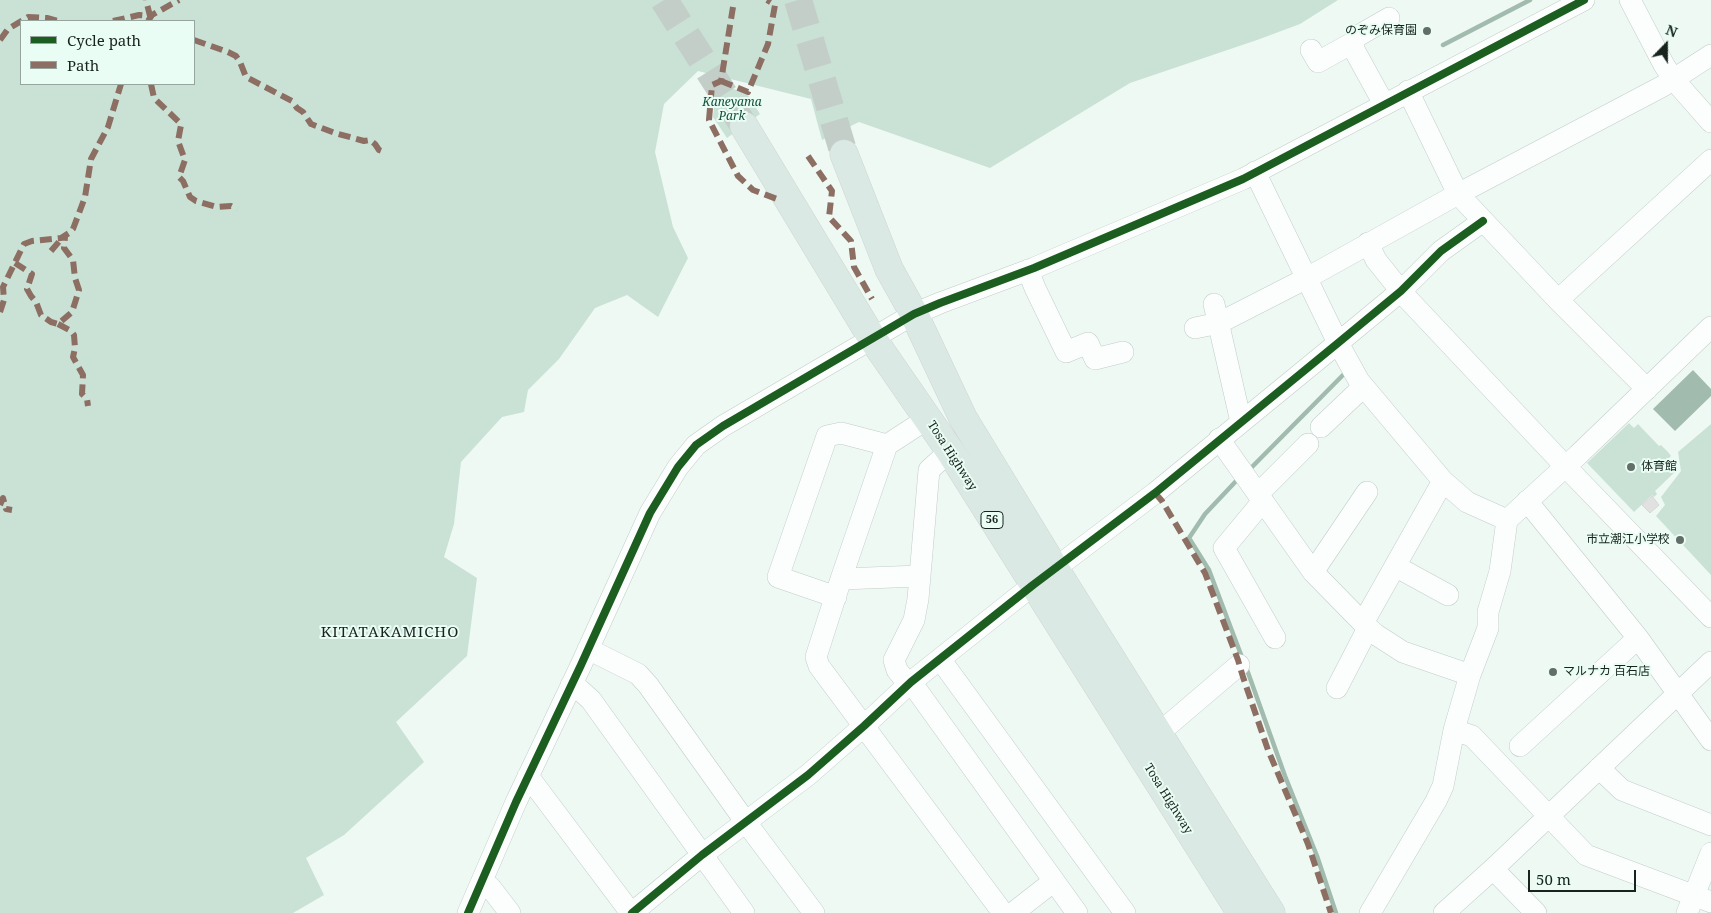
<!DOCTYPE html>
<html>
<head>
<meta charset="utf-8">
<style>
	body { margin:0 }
	#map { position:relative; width:1711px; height:913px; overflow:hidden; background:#eef9f4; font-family:"Noto Serif",serif }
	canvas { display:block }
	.legend { position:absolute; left:20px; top:20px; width:175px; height:65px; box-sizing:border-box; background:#eafdf4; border:1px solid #96a69e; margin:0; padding:6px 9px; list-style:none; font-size:15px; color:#17231d }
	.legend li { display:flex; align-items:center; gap:10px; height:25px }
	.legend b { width:25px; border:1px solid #96a69e }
	.north { position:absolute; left:1641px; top:20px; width:50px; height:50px; -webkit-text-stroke:4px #eafdf4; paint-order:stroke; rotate:22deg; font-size:14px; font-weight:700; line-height:20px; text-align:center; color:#17231d }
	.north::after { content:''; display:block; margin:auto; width:18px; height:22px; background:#17231d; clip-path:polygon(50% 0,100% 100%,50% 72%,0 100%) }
	.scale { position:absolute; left:1528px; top:870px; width:108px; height:22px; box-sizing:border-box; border:2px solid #17231d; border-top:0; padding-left:6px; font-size:15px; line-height:18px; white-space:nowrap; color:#17231d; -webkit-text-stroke:4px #eafdf4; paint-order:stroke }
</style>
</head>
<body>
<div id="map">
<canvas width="1711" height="913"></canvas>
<ul class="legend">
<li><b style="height:6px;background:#1b5e20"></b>Cycle path</li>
<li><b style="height:6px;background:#8d6e63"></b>Path</li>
</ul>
<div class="north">N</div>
<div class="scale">50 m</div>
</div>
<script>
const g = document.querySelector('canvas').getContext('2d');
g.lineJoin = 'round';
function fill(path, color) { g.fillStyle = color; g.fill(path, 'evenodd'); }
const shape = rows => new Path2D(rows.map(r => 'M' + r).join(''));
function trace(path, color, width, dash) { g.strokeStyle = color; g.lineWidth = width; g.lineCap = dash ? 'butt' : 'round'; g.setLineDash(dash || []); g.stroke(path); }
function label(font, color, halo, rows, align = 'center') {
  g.font = font + ' "Noto Serif","Noto Sans JP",serif'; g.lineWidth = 4; g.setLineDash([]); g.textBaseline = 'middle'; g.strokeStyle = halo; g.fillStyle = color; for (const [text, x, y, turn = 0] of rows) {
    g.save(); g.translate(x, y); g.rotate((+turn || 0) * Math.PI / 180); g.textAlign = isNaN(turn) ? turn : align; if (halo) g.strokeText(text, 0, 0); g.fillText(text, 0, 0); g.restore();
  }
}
fill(shape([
	[0,0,1338,0,1300,24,1257,40,1130,83,990,168,859,122,822,140,811,99,698,71,664,104,655,152,673,227,688,258,658,317,627,295,595,308,559,359,528,390,524,412,502,417,461,462,454,524,444,557,477,578,467,656,396,722,424,762,344,835,306,858,324,895,293,913,0,913],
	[21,21,194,21,194,84,21,84],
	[722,84,748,95,760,114,727,138,713,117,716,87],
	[1629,423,1634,428,1638,424,1659,446,1661,445,1668,452,1671,456,1666,461,1676,471,1655,491,1657,494,1654,497,1652,495,1634,512,1587,463],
	[1711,424,1711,575,1656,516,1665,505,1661,497,1681,471,1678,452]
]), '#cae2d6');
fill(shape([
	[1693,370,1711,389,1711,396,1675,431,1653,409]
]), '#a2bbaf');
trace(shape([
	[1443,45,1530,0],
	[1249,470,1346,372],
	[1238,479,1205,514,1189,538,1209,570,1243,660],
	[1246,667,1285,776,1317,856,1336,913]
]), '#a2bbaf', 4.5);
const building = shape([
	[1652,496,1659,505,1650,513,1642,505,1652,496]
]);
fill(building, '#e2e1e1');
trace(building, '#d7d6d6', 1);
trace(shape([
	[664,0,744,126],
	[798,0,844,154]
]), '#c3cec9', 28, [28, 14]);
const minor = shape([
	[1630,0,1664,65,1674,80,1711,122],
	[1351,44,1384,104],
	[1311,50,1318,62,1354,42,1356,37,1389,18],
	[1408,91,1458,194,1558,300,1647,389],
	[1255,172,1338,343,1359,381,1443,481,1467,502,1507,520],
	[1368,243,1376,260,1404,295,1566,467,1711,617],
	[1028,270,1035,288,1066,352,1088,343,1095,359,1123,352],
	[1558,300,1711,160],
	[1214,304,1241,422],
	[1195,328,1219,323,1307,278,1458,194,1663,86,1711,55],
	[1321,427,1363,387],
	[1219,439,1313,572,1363,623,1375,634,1403,652,1470,675],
	[1258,494,1308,444],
	[1263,501,1224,548,1275,638],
	[1527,501,1638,638,1711,740],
	[1395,566,1448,595],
	[1313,572,1367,492],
	[920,576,841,579,816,657,819,666,1003,913],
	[841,579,887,445],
	[836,597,778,577,827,436,841,433,887,445,927,419],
	[1363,623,1443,481],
	[588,649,638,674,648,685,745,821,814,913],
	[940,659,1125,913],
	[911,682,1077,913],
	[908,684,897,670,894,660,914,620,918,599,929,470,950,451],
	[571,685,580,690,591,700,744,913],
	[1337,688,1368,628],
	[1454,730,1472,736,1586,855,1711,902],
	[1158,734,1239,665],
	[1520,746,1638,638],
	[1599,768,1622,790,1711,825],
	[528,776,631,913],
	[1493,869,1536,913],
	[481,883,490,887,510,913],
	[468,913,516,802,581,665,650,513,678,467,696,445,723,426,914,314,940,303,1034,268,1243,179,1584,0],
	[632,913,702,855,808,775,864,726,911,682,1033,585,1155,493,1338,343,1401,291,1441,251,1483,221],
	[1013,913,1054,881],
	[1370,913,1436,801,1443,786,1454,730,1470,675,1488,628,1488,612,1500,571,1507,520,1578,455,1711,327],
	[1444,913,1493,869,1711,662],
	[1687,913,1711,853]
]);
const highway = shape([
	[744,126,872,338,950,451,1241,913],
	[844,154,889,269,914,314,963,418,1055,569,1271,913]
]);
trace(minor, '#c2cdc8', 22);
trace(highway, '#cfd5d2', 29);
trace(minor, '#fcfefd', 21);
trace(highway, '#dae9e3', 28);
trace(shape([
	[733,7,721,81,712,85,709,120,738,176,753,190,777,199],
	[113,21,139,15,150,16,146,0],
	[148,21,152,15,179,0],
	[0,40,8,29,28,17,47,18,58,21],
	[194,40,228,52,236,56,240,62,246,77,292,101,297,108,303,112,311,124,335,133,364,141,370,140,375,144,379,150,384,152],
	[721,81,748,92,768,44,775,5,767,0],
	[151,84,154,98,179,122,181,125,178,141,185,160,179,177,183,181,190,197,196,201,217,207,231,206,237,209],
	[808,156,832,191,829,217,851,241,854,267,872,299],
	[51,251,63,237],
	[15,263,32,274,27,289,31,296,36,302,41,315,51,322,58,324,72,312,79,290,75,278,73,260,64,248,65,237],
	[0,312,4,300,3,287,24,244,32,241,61,238,69,233,73,229,85,197,91,159,108,127,121,84],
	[58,324,71,331,74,335,75,348,73,357,83,375,82,394,87,399,88,406],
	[1155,493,1162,501,1205,573,1238,660,1243,677,1268,750,1308,844,1331,913],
	[0,505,3,498,6,509,12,510]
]), '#8d6e63', 6, [12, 6]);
trace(shape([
	[468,913,516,802,581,665,650,513,678,467,696,445,723,426,914,314,940,303,1034,268,1243,179,1584,0],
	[632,913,702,855,808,775,864,726,911,682,1033,585,1155,493,1338,343,1401,291,1441,251,1483,221]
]), '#1b5e20', 8);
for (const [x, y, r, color] of [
	[1427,31,5,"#626e68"],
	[1631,467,5,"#626e68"],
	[1680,540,5,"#626e68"],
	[1553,672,5,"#626e68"]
]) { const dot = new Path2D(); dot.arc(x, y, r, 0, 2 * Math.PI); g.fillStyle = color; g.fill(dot); trace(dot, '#eafdf4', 2); }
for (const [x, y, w] of [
	[992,520,22]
]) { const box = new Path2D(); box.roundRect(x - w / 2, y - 8.5, w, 17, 4); g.fillStyle = '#eafdf4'; g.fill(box); trace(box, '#17231d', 1); }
label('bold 11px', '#17231d', null, [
	["56",992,520]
]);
label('12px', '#17231d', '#eafdf4', [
	["のぞみ保育園",1417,31],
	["体育館",1641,467,"left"],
	["市立潮江小学校",1670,540],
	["マルナカ 百石店",1563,672,"left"]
], 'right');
label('italic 12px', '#104e38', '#eafdf4', [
	["Kaneyama",732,103],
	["Park",732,117]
]);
label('12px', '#17231d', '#eafdf4', [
	["Tosa Highway",952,456,57],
	["Tosa Highway",1168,799,58]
]);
g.letterSpacing = '1px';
label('15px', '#17231d', '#eafdf4', [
	["KITATAKAMICHO",390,633]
]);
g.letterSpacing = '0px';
</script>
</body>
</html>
